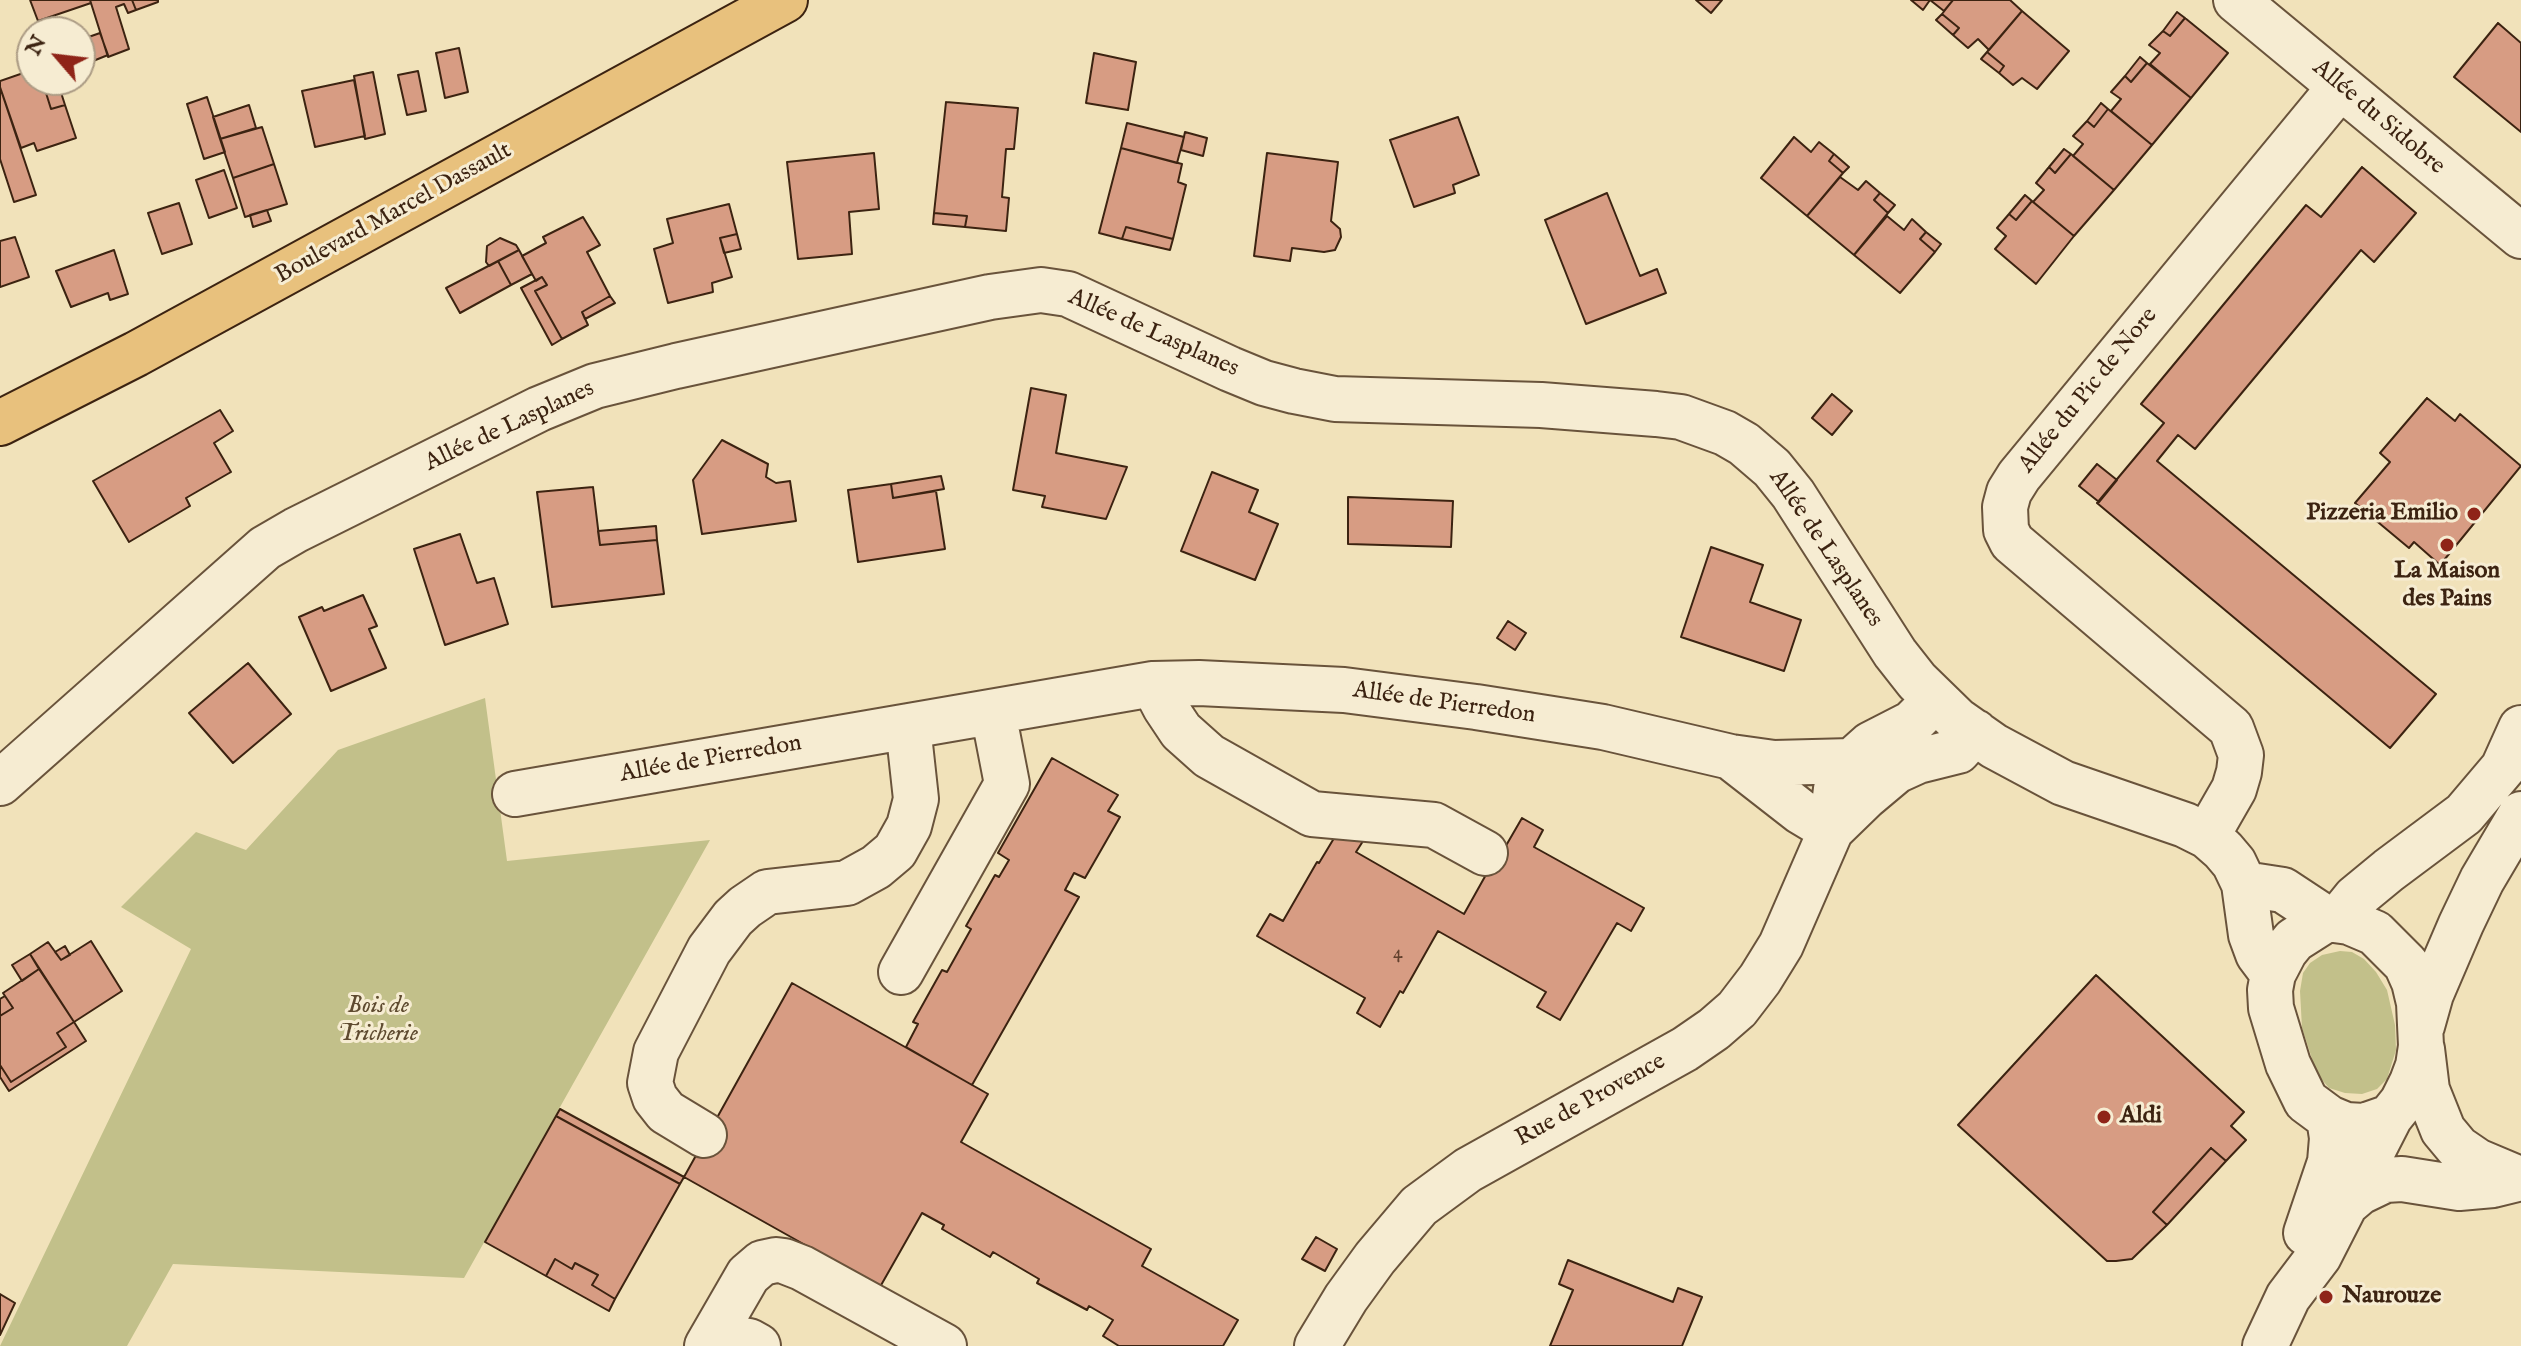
<!DOCTYPE html>
<html>
<head>
<meta charset="utf-8">
<style>
	body { margin:0 }
	#map { position:relative; width:2521px; height:1346px; overflow:hidden; background:#f1e2ba; font-family:"IM FELL English",serif }
	canvas { display:block }
	.north { position:absolute; left:16px; top:16px; width:80px; height:80px; box-sizing:border-box; background:#f6ecd2; border:2px solid #ac9c85; border-radius:50%; rotate:298deg; font-size:22px; font-weight:700; line-height:32px; text-align:center; color:#3c2311 }
	.north::after { content:''; display:block; margin:auto; width:28px; height:36px; background:#8f2418; clip-path:polygon(50% 0,100% 100%,50% 72%,0 100%) }
</style>
</head>
<body>
<div id="map">
<canvas width="2521" height="1346"></canvas>
<div class="north">N</div>
</div>
<script>
const g = document.querySelector('canvas').getContext('2d');
g.lineJoin = 'round';
function fill(path, color) { g.fillStyle = color; g.fill(path, 'evenodd'); }
const shape = rows => new Path2D(rows.map(r => 'M' + r).join(''));
function trace(path, color, width, dash) { g.strokeStyle = color; g.lineWidth = width; g.lineCap = dash ? 'butt' : 'round'; g.setLineDash(dash || []); g.stroke(path); }
function label(font, color, halo, rows, align = 'center') {
  g.font = font + ' "IM FELL English",serif'; g.lineWidth = 6; g.setLineDash([]); g.textBaseline = 'middle'; g.strokeStyle = halo; g.fillStyle = color; for (const [text, x, y, turn = 0] of rows) {
    g.save(); g.translate(x, y); g.rotate((+turn || 0) * Math.PI / 180); g.textAlign = isNaN(turn) ? turn : align; if (halo) g.strokeText(text, 0, 0); g.fillText(text, 0, 0); g.restore();
  }
}
fill(shape([
	[485,698,507,861,710,840,464,1278,173,1264,127,1346,0,1346,191,949,121,907,196,832,246,850,338,750],
	[2340,951,2352,952,2364,959,2376,972,2387,990,2395,1025,2396,1050,2387,1079,2377,1089,2362,1094,2345,1093,2329,1088,2317,1074,2302,1028,2300,991,2303,973,2310,963,2322,955]
]), '#c2c08a');
const building = shape([
	[30,0,90,0,91,3,38,21,30,0],
	[90,0,132,0,136,10,128,13,124,4,116,7,129,49,108,57,90,0],
	[132,0,158,0,158,2,136,10,132,0],
	[1696,0,1722,0,1711,13,1696,0],
	[1911,0,1953,0,1944,11,1930,0,1923,10,1911,0],
	[1953,0,2010,0,2022,11,1989,50,1978,39,1968,48,1953,35,1959,28,1942,14,1953,0],
	[2022,11,2069,51,2037,89,2022,78,2013,85,1999,73,2004,66,1987,52,2022,11],
	[2177,12,2185,18,2170,36,2163,31,2177,12],
	[1942,14,1959,28,1953,35,1936,20,1942,14],
	[2185,18,2228,53,2191,98,2150,64,2160,53,2149,45,2163,31,2170,36,2185,18],
	[2498,23,2521,43,2521,132,2454,77,2498,23],
	[100,33,108,55,83,65,80,40,100,33],
	[459,48,468,92,445,98,436,53,459,48],
	[1987,52,2004,66,1999,73,1981,59,1987,52],
	[1094,53,1136,62,1128,110,1086,103,1094,53],
	[2140,57,2147,63,2131,82,2125,76,2140,57],
	[2147,63,2191,98,2152,145,2111,111,2121,99,2111,92,2125,76,2131,82,2147,63],
	[32,70,32,80,42,80,51,109,65,105,76,138,37,151,34,143,21,148,0,87,0,81,32,70],
	[418,71,426,111,407,115,398,75,418,71],
	[373,72,385,134,365,139,354,76,373,72],
	[42,80,57,80,65,105,51,109,42,80],
	[354,80,365,136,315,147,302,91,354,80],
	[0,87,36,195,14,202,0,159,0,87],
	[207,97,225,152,204,159,187,104,207,97],
	[946,102,1018,108,1014,149,1006,149,1002,197,1009,198,1006,231,965,227,967,216,934,213,946,102],
	[2101,103,2108,109,2094,127,2087,121,2101,103],
	[249,105,256,128,220,139,213,117,249,105],
	[2108,109,2152,145,2114,190,2073,156,2083,144,2073,136,2087,121,2094,127,2108,109],
	[1458,117,1479,175,1453,185,1455,193,1414,207,1390,140,1458,117],
	[1127,123,1184,137,1177,163,1121,148,1127,123],
	[262,127,274,164,233,178,220,139,262,127],
	[1185,132,1207,138,1203,156,1181,150,1185,132],
	[1794,137,1811,152,1819,142,1834,154,1829,161,1843,173,1807,216,1761,178,1794,137],
	[1121,148,1182,164,1178,182,1186,185,1173,239,1126,227,1122,239,1099,233,1121,148],
	[2064,149,2071,154,2055,173,2049,167,2064,149],
	[874,153,879,209,849,212,852,254,798,259,787,162,874,153],
	[1267,153,1338,162,1331,221,1340,229,1341,237,1335,250,1324,252,1292,248,1290,261,1254,256,1267,153],
	[1834,154,1849,167,1843,173,1829,161,1834,154],
	[2071,154,2114,190,2074,236,2033,202,2044,190,2036,183,2049,167,2055,173,2071,154],
	[274,164,287,204,245,217,233,178,274,164],
	[2362,167,2416,213,2374,262,2361,250,2195,449,2178,435,2157,461,2436,694,2390,748,2097,503,2164,423,2141,404,2306,205,2321,217,2362,167],
	[224,170,237,208,209,218,196,180,224,170],
	[1840,177,1858,190,1866,181,1880,193,1874,200,1888,213,1854,255,1807,216,1840,177],
	[1607,193,1640,276,1657,269,1666,293,1586,324,1545,220,1607,193],
	[1880,193,1895,205,1888,213,1874,200,1880,193],
	[2025,195,2032,201,2016,220,2009,214,2025,195],
	[2032,201,2074,236,2036,284,1995,249,2006,236,1997,228,2009,214,2016,220,2032,201],
	[179,203,192,244,162,254,148,213,179,203],
	[729,204,737,234,720,238,732,277,712,283,713,292,668,303,654,249,673,243,667,219,729,204],
	[267,210,271,221,253,227,250,215,267,210],
	[934,213,967,216,965,227,933,224,934,213],
	[1887,216,1904,230,1912,219,1926,232,1920,239,1935,252,1900,293,1854,255,1887,216],
	[583,217,600,245,587,252,610,296,582,312,588,325,562,339,535,291,547,285,542,277,536,281,522,256,546,243,543,237,583,217],
	[1126,227,1173,239,1170,250,1122,239,1126,227],
	[1926,232,1941,244,1935,252,1920,239,1926,232],
	[737,234,741,249,724,253,720,238,737,234],
	[15,237,29,277,0,287,0,241,15,237],
	[500,238,516,245,519,250,489,266,486,262,487,246,500,238],
	[114,250,128,294,110,300,108,293,71,307,56,271,114,250],
	[519,250,532,274,511,285,498,261,519,250],
	[498,261,511,285,460,313,446,288,498,261],
	[542,277,547,285,535,291,562,339,552,345,521,288,542,277],
	[610,296,615,303,585,319,582,312,610,296],
	[1031,388,1066,395,1056,453,1127,467,1106,519,1042,507,1045,496,1013,490,1031,388],
	[1832,394,1852,411,1832,435,1812,418,1832,394],
	[2427,398,2455,421,2460,414,2521,466,2440,565,2414,542,2409,548,2355,503,2390,462,2380,453,2427,398],
	[220,410,233,431,214,443,231,472,186,498,190,506,129,542,93,481,220,410],
	[722,440,768,464,766,477,776,483,790,481,796,521,702,534,693,480,722,440],
	[2097,464,2117,480,2099,502,2079,486,2097,464],
	[1212,472,1258,490,1249,512,1278,524,1255,580,1181,551,1212,472],
	[941,476,944,489,893,498,891,484,941,476],
	[891,484,893,498,936,491,945,549,858,562,848,490,891,484],
	[593,487,600,545,657,540,664,594,552,607,537,492,593,487],
	[1348,497,1453,501,1451,547,1348,544,1348,497],
	[656,526,657,540,600,545,598,531,656,526],
	[460,534,477,583,494,578,508,624,445,645,414,549,460,534],
	[1711,547,1763,565,1750,602,1801,620,1784,671,1681,637,1711,547],
	[363,595,377,626,369,629,386,668,331,691,299,617,322,607,324,611,363,595],
	[1508,621,1526,633,1515,650,1497,638,1508,621],
	[248,663,291,714,233,763,189,713,248,663],
	[1052,758,1118,795,1108,811,1120,817,1085,878,1074,873,1065,890,1079,897,972,1085,906,1047,918,1024,913,1022,942,970,947,972,971,929,966,926,995,875,999,877,1009,860,998,853,1052,758],
	[1522,818,1543,830,1534,847,1644,908,1631,931,1617,923,1560,1020,1537,1007,1546,992,1438,931,1403,993,1400,991,1380,1027,1357,1013,1365,998,1257,936,1270,914,1283,921,1317,862,1319,863,1342,825,1365,838,1356,852,1464,914,1497,855,1500,856,1522,818],
	[91,941,122,991,74,1022,30,954,48,942,61,960,91,941],
	[65,946,70,955,61,960,55,952,65,946],
	[30,954,39,969,22,981,12,965,30,954],
	[39,969,74,1022,57,1033,66,1047,11,1082,0,1065,0,1016,13,1008,3,993,39,969],
	[2096,975,2244,1112,2231,1126,2246,1140,2226,1161,2211,1148,2153,1212,2167,1225,2132,1259,2116,1261,2107,1261,1958,1125,2096,975],
	[792,983,988,1094,961,1142,1151,1249,1142,1266,1238,1320,1223,1346,1119,1346,1103,1336,1113,1320,1089,1306,1087,1310,1037,1283,1039,1279,993,1252,990,1257,942,1229,944,1225,922,1213,880,1287,684,1177,792,983],
	[5,996,13,1008,0,1016,0,999,5,996],
	[74,1022,86,1041,9,1091,0,1077,0,1065,11,1082,66,1047,57,1033,74,1022],
	[560,1109,684,1177,680,1184,556,1116,560,1109],
	[556,1116,680,1184,615,1299,592,1285,598,1275,575,1263,572,1269,555,1259,546,1276,485,1242,556,1116],
	[2211,1148,2226,1161,2167,1225,2153,1212,2211,1148],
	[1316,1237,1337,1249,1325,1271,1302,1259,1316,1237],
	[555,1259,572,1269,575,1263,598,1275,592,1285,615,1299,609,1311,546,1276,555,1259],
	[1568,1260,1673,1302,1678,1288,1702,1297,1682,1346,1550,1346,1573,1290,1559,1284,1568,1260],
	[0,1294,15,1303,0,1335,0,1294]
]);
fill(building, '#d79c83');
trace(building, '#3c2311', 2);
const minor = shape([
	[2236,0,2521,236],
	[1153,684,1165,707,1181,731,1209,756,1312,814,1434,825,1485,853],
	[1935,700,1912,723,1871,744,1852,761,1836,789,1831,830,1865,797,1896,771,1918,761,1958,751,1975,732],
	[0,783,265,548,296,530,539,409,595,386,676,366,990,297,1041,290,1068,294,1230,369,1264,383,1294,391,1335,399,1541,405,1656,414,1681,417,1725,433,1744,444,1772,468,1793,494,1895,653,1917,681,1957,720,1994,746,2063,783,2185,825,2207,836,2223,850,2234,863,2244,884,2251,935,2258,954,2273,974],
	[515,794,1153,684,1199,683,1344,690,1476,707,1603,727,1731,757,1774,763,1852,761],
	[2207,836,2234,789,2239,772,2241,755,2231,728,2012,542,2006,530,2005,507,2009,492,2019,476,2340,87],
	[2244,884,2283,890,2327,919],
	[2327,919,2349,922,2375,933,2406,964,2414,982,2419,1003,2421,1046,2418,1066,2412,1082,2402,1102,2390,1117,2364,1126,2346,1125,2329,1118,2306,1101,2288,1064,2271,1008,2270,990,2273,974,2285,951,2294,940,2327,919],
	[2338,919,2355,898,2389,870,2464,814,2503,768,2521,728],
	[901,972,1007,784,993,712],
	[2422,1026,2431,994,2461,924,2482,880,2521,814],
	[2422,1049,2427,1090,2443,1130,2458,1148,2477,1161,2517,1178],
	[704,1135,666,1112,655,1098,650,1083,656,1052,709,950,733,918,745,907,767,892,847,883,876,867,895,851,909,826,916,799,908,726],
	[2347,1203,2360,1192,2385,1180,2402,1179,2459,1188,2493,1185,2521,1178],
	[2306,1233,2330,1162,2332,1138,2329,1118],
	[707,1346,748,1275,762,1263,776,1260,784,1261,802,1268,944,1346],
	[716,1346,735,1339,749,1341,758,1346],
	[1317,1346,1346,1298,1375,1258,1419,1206,1468,1170,1685,1049,1714,1029,1737,1009,1760,979,1781,945,1831,830,1801,812,1733,759],
	[2265,1346,2288,1297,2319,1256,2390,1117]
]);
const major = shape([
	[0,423,136,354,785,0]
]);
trace(minor, '#69533b', 48);
trace(major, '#3c2311', 48);
trace(minor, '#f6ecd2', 44);
trace(major, '#e8c17d', 44);
for (const [x, y, r, color] of [
	[2474,514,8,"#8f2418"],
	[2447,545,8,"#8f2418"],
	[2104,1117,8,"#8f2418"],
	[2326,1297,8,"#8f2418"]
]) { const dot = new Path2D(); dot.arc(x, y, r, 0, 2 * Math.PI); g.fillStyle = color; g.fill(dot); trace(dot, '#f6ecd2', 3); }
label('20px', '#63412e', null, [
	["4",1398,954]
]);
label('24px', '#3c2311', '#f6ecd2', [
	["Allée du Sidobre",2378,118,40],
	["Boulevard Marcel Dassault",394,214,-29],
	["Allée de Lasplanes",1153,334,24],
	["Allée du Pic de Nore",2089,391,-51],
	["Allée de Lasplanes",510,427,-25],
	["Allée de Lasplanes",1825,549,56],
	["Allée de Pierredon",1444,704,8],
	["Allée de Pierredon",711,760,-10],
	["Rue de Provence",1591,1101,-29]
]);
label('bold 24px', '#3c2311', '#f6ecd2', [
	["Pizzeria Emilio",2458,514,"right"],
	["La Maison",2447,572,"center"],
	["des Pains",2447,600,"center"],
	["Aldi",2120,1117],
	["Naurouze",2342,1297]
], 'left');
label('italic 24px', '#5e4a2f', '#f6ecd2', [
	["Bois de",378,1007],
	["Tricherie",378,1035]
]);
</script>
</body>
</html>
